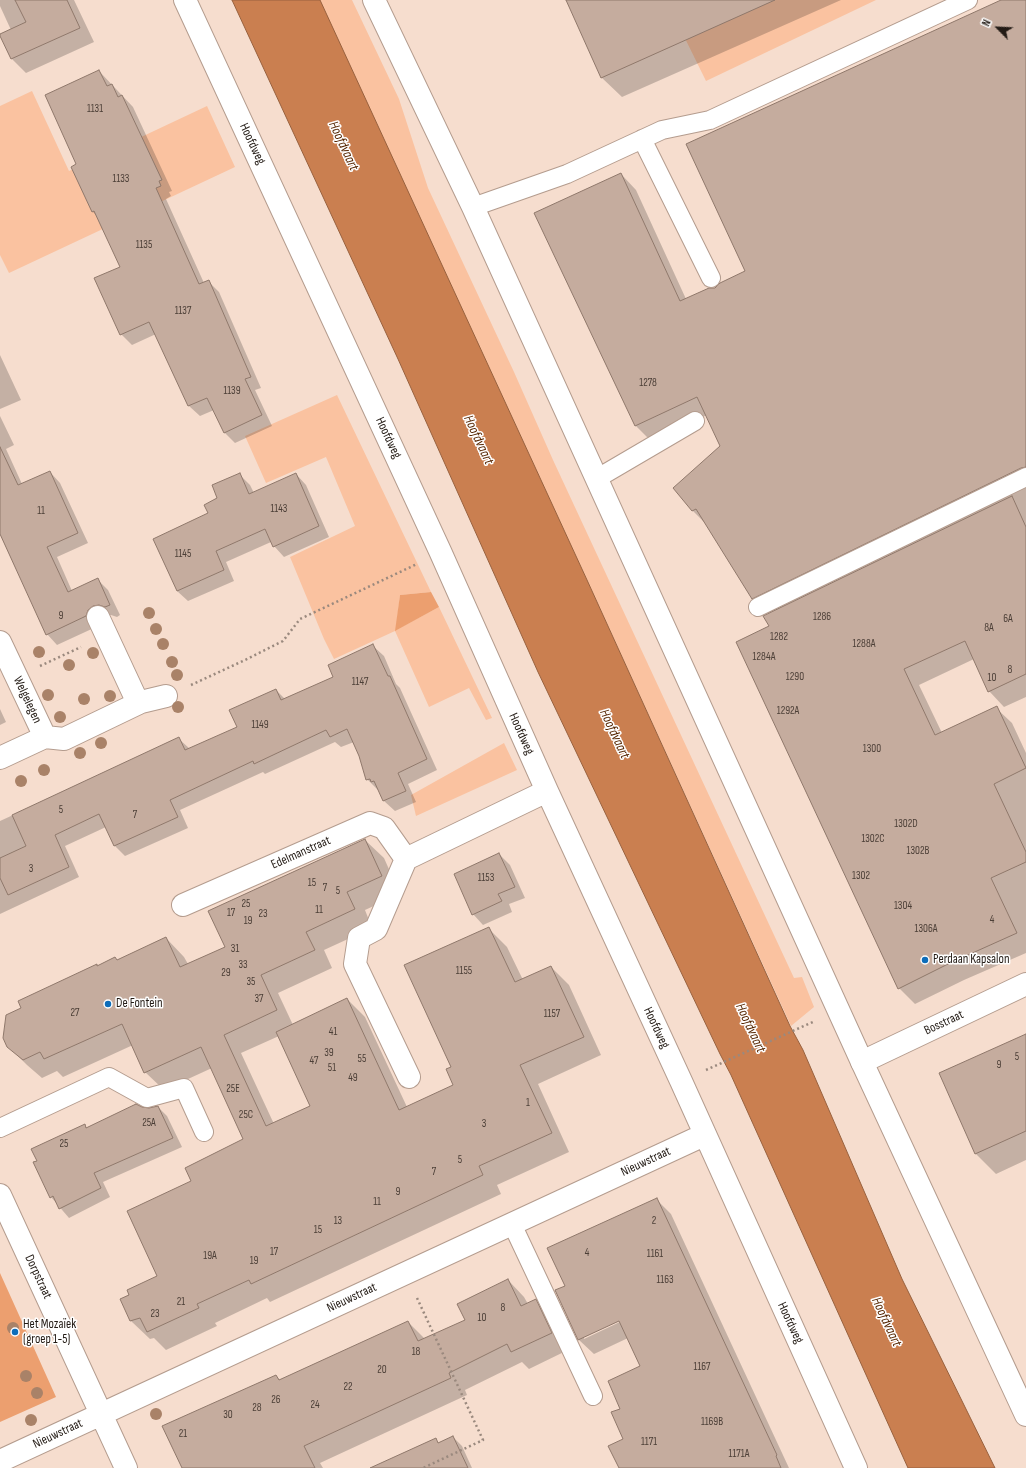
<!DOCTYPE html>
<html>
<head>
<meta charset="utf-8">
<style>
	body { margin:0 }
	#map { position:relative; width:1026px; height:1468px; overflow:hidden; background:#f6ddce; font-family:"Sofia Sans Condensed",sans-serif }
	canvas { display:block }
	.north { position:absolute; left:978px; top:8px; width:40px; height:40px; -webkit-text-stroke:3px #fff; paint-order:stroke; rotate:294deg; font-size:11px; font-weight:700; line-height:16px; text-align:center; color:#231b15 }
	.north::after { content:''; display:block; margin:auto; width:14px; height:18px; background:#231b15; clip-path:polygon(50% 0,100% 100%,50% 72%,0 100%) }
</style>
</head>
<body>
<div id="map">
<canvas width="1026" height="1468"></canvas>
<div class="north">N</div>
</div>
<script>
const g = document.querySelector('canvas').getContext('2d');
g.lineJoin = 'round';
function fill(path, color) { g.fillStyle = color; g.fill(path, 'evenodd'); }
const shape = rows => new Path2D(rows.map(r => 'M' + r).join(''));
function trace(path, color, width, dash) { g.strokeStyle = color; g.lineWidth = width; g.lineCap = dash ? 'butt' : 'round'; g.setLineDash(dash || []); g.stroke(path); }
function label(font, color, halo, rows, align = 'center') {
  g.font = font + ' "Sofia Sans Condensed",sans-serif'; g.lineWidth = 3; g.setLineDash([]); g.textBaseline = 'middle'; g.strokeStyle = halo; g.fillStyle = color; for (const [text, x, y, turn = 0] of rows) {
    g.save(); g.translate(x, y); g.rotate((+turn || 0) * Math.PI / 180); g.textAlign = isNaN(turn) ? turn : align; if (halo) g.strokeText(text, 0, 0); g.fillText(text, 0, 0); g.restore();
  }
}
fill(shape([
	[319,0,352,0,399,99,428,188,514,372,553,460,794,978,802,977,814,1007,791,1026,587,580],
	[666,0,876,0,706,81],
	[32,91,69,171,207,106,235,167,9,273,0,255,0,106],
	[337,395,431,592,400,595,396,630,439,607,492,718,486,720,469,688,429,707,395,631,334,659,324,639,290,557,355,526,326,457,266,483,245,436],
	[504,743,517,770,416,816,411,795]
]), '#fac2a0');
fill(shape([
	[431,592,439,607,395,631,400,595],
	[0,1273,56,1397,0,1422]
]), '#ec9f6f');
const water = shape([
	[232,0,320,0,587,580,790,1026,803,1050,902,1279,995,1468,908,1468,731,1075,720,1054,538,672,398,359,232,0]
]);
fill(water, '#ca7f50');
trace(water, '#98613e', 1);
fill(shape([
	[0,0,74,0,94,42,26,73,12,59,0,35,11,30,0,6],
	[567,0,841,0,622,97,601,77],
	[1003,0,1026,0,1026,697,1004,707,989,691,974,659,919,685,942,733,996,708,1012,723,1026,753,1026,953,964,980,915,1004,899,988,771,627,769,614,753,598,706,524,692,510,722,446,707,415,651,441,636,426,621,174,636,190,686,299,716,288,746,272],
	[99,71,133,107,172,191,169,192,171,196,166,199,204,283,208,281,219,292,261,388,255,390,272,426,235,443,225,433,214,410,200,416,189,406,156,334,132,345,121,334,121,267,97,216,92,211,78,165],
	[0,355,21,400,0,409],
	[0,416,14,445,6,449,22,484,50,472,60,483,88,543,57,557,72,591,98,580,108,590,120,615,117,617,111,615,104,616,96,627,57,645,47,634,0,534],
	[239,474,250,485,254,493,296,474,306,485,329,537,284,557,274,546,271,542,226,562,234,581,188,601,177,591,209,514,218,499],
	[373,646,384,656,396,684,400,688,437,770,408,784,416,802,395,811,384,801,379,790,378,790,367,779,360,756,354,742,341,747,335,742,265,774,263,772,180,810,188,828,125,856,115,846,106,827,65,846,79,877,0,914,0,821,179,739,190,749,238,728,276,690,285,699,334,678],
	[0,709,6,722,0,725],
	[365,840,384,858,400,894,365,910,372,928,324,950,332,968,278,993,293,1025,347,999,365,1017,407,1107,455,1085,452,1068,489,929,507,947,523,980,551,967,569,985,601,1055,538,1084,569,1152,497,1185,501,1194,270,1302,267,1298,215,1323,217,1326,166,1350,154,1338,150,1339,131,1321,121,1299,158,1277,192,1182,244,1139,212,1068,164,1090,145,1072,133,1045,63,1077,57,1071,42,1078,27,1065,8,1046,22,1008,97,966,117,961,166,938,184,957,188,964,226,947],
	[279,1036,311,1106,274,1124,241,1053],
	[499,854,510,865,525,898,509,904,512,912,483,925,473,914],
	[1026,1035,1026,1160,996,1174,976,1154,940,1074],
	[158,1107,167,1116,182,1147,103,1182,110,1197,69,1218,51,1197,84,1125,87,1128,142,1108,149,1109],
	[657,1200,671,1214,789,1468,620,1468,625,1440,621,1409,641,1367,628,1338,594,1354,579,1340,556,1291,566,1286],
	[623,1318,624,1320,584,1339,584,1337],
	[508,1280,524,1297,528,1304,536,1300,552,1317,568,1350,529,1369,522,1362,465,1390,467,1395,320,1463,323,1468,183,1468,276,1376,280,1380,408,1322,425,1339,466,1320],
	[453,1437,462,1446,472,1468,438,1468]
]), '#0003');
const building = shape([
	[15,0,67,0,80,28,11,59,0,36,0,34,26,22,15,0],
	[566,0,775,0,601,78,566,0],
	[1001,0,1026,0,1026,467,1021,468,752,599,696,509,692,511,673,488,720,446,697,397,635,426,534,213,621,173,680,301,709,288,715,288,720,283,745,271,686,144,1001,0],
	[99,70,107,86,112,84,118,97,122,95,162,180,159,181,161,186,156,188,199,284,209,280,251,377,245,379,262,415,224,433,207,398,188,406,149,322,120,335,94,278,120,267,94,211,92,212,71,167,76,164,45,95,99,70],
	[0,447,18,485,50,471,78,533,47,547,68,592,98,578,110,605,105,607,99,605,93,606,88,610,86,616,46,635,0,534,0,447],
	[240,473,249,494,296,473,319,526,273,547,265,529,216,551,224,570,177,591,153,539,208,513,204,505,217,498,212,485,240,473],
	[1012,496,1026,527,1026,674,988,692,965,641,904,669,935,735,997,706,1026,768,994,784,1026,852,1026,862,991,878,1017,933,948,964,898,989,736,642,769,626,763,616,1012,496],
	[373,644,388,676,390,676,427,759,398,773,406,791,383,801,374,781,371,782,370,779,366,780,359,756,347,729,330,737,326,730,254,764,253,761,170,800,178,817,114,846,99,814,55,835,69,867,8,895,0,878,0,858,26,846,12,815,179,737,185,750,237,727,229,710,276,689,281,700,333,677,328,665,373,644],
	[365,839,382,876,347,892,355,909,306,932,315,950,261,975,277,1010,224,1035,266,1126,310,1106,276,1032,347,998,399,1110,453,1085,446,1069,451,1067,404,965,489,927,515,982,551,966,584,1037,520,1065,552,1133,479,1166,483,1175,251,1284,249,1280,197,1304,199,1308,147,1332,140,1318,130,1321,120,1299,129,1295,127,1290,157,1276,127,1211,191,1181,185,1168,243,1139,201,1047,144,1073,122,1024,44,1059,40,1052,23,1060,7,1047,3,1038,6,1015,21,1008,18,1001,97,964,97,966,115,957,117,960,166,937,180,967,225,947,208,911,365,839],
	[499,853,515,887,498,894,502,901,472,915,454,874,499,853],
	[1026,1034,1026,1131,975,1154,939,1073,1026,1034],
	[136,1104,142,1107,149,1108,158,1106,173,1138,94,1173,101,1188,59,1209,53,1196,50,1198,33,1162,37,1161,31,1149,85,1124,86,1128,136,1104],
	[657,1198,777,1455,776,1456,781,1468,619,1468,608,1446,623,1439,611,1412,620,1409,608,1381,640,1366,619,1321,578,1340,555,1290,565,1286,547,1248,657,1198],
	[508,1279,521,1306,536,1299,552,1333,511,1352,507,1344,449,1373,451,1378,304,1446,315,1468,182,1468,162,1426,276,1375,279,1380,408,1321,418,1341,465,1320,457,1304,508,1279],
	[453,1436,468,1468,370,1468,436,1438,438,1443,453,1436]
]);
fill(building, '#c5ac9e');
trace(building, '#8f786b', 1);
const service = shape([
	[642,139,711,278],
	[473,207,567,174,662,130,710,120,968,0],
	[596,479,695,421],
	[758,607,1026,477],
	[0,1128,109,1077,147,1098,184,1088,204,1132],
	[512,1224,593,1396]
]);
const minor = shape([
	[185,0,440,551,547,791,681,1081,856,1468],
	[98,617,138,703],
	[0,642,45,737],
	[0,758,45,737,64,739,141,702,166,696],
	[183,905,370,823,384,828,406,859],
	[862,1062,1026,984],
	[409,1077,355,964,359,938,376,929,406,859,547,791],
	[0,1195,126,1468],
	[0,1461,704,1135]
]);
const tertiary = shape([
	[374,0,473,207,862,1062,1026,1415]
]);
trace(service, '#b49c8e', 20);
trace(minor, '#b49c8e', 24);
trace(tertiary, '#b49c8e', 24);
trace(shape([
	[40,666,81,647],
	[191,685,245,660,283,641,300,619,417,564],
	[706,1070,815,1021],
	[417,1298,483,1440,423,1468]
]), '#9a897e', 2.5, [2, 3]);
trace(service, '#fff', 18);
trace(minor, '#fff', 22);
trace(tertiary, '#fff', 22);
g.fillStyle = '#a98268';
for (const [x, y] of [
	[149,613],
	[156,629],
	[163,644],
	[39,652],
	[93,653],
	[172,662],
	[69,665],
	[177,675],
	[48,695],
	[110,696],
	[84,699],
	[178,707],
	[60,717],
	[101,743],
	[80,753],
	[44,770],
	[21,781],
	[13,1328],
	[26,1376],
	[37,1393],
	[156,1414],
	[31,1420]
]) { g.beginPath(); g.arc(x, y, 6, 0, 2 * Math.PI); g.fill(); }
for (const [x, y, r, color] of [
	[925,960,4,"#0d6dba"],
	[108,1004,4,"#0d6dba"],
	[15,1332,4,"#0d6dba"]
]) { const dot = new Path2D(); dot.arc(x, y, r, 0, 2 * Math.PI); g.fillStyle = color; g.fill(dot); trace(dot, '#fff', 1.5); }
label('11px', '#4c3f37', null, [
	["1131",95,109],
	["1133",121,179],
	["1135",144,245],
	["1137",183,311],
	["1278",648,383],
	["1139",232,391],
	["1143",279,509],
	["11",41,511],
	["1145",183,554],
	["9",61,616],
	["1286",822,617],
	["6A",1008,619],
	["8A",989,628],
	["1282",779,637],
	["1288A",864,644],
	["1284A",764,657],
	["8",1010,670],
	["1290",795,677],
	["10",992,678],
	["1147",360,682],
	["1292A",788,711],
	["1149",260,725],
	["1300",872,749],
	["5",61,810],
	["7",135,815],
	["1302D",906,824],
	["1302C",873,839],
	["1302B",918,851],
	["3",31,869],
	["1302",861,876],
	["1153",486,878],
	["15",312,883],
	["7",325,888],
	["5",338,891],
	["25",246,904],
	["1304",903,906],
	["11",319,910],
	["17",231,913],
	["23",263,914],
	["4",992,920],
	["19",248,921],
	["1306A",926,929],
	["31",235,949],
	["33",243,965],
	["1155",464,971],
	["29",226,973],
	["35",251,982],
	["37",259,999],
	["27",75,1013],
	["1157",552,1014],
	["41",333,1032],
	["39",329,1053],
	["5",1017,1057],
	["55",362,1059],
	["47",314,1061],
	["9",999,1065],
	["51",332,1068],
	["49",353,1078],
	["25E",233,1089],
	["1",528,1103],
	["25C",246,1115],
	["25A",149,1123],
	["3",484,1124],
	["25",64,1144],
	["5",460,1160],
	["7",434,1172],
	["9",398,1192],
	["11",377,1202],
	["13",338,1221],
	["2",654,1221],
	["15",318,1230],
	["17",274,1252],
	["4",587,1253],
	["1161",655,1254],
	["19A",210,1256],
	["19",254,1261],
	["1163",665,1280],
	["21",181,1302],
	["8",503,1308],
	["23",155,1314],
	["10",482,1318],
	["18",416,1352],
	["1167",702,1367],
	["20",382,1370],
	["22",348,1387],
	["26",276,1400],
	["24",315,1405],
	["28",257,1408],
	["30",228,1415],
	["1169B",712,1422],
	["21",183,1434],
	["1171",649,1442],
	["1171A",739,1454]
]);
label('13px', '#231b15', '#fff', [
	["Hoofdweg",252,144,65],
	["Hoofdweg",388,438,65],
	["Welgelegen",27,700,65],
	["Hoofdweg",521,734,66],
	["Edelmanstraat",301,853,-24],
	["Bosstraat",944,1023,-25],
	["Hoofdweg",656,1028,65],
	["Nieuwstraat",646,1162,-25],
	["Dorpstraat",38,1277,65],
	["Nieuwstraat",352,1298,-25],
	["Hoofdweg",790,1323,65],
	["Nieuwstraat",58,1434,-25]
]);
label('13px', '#231b15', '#fff', [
	["Perdaan Kapsalon",933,960],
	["De Fontein",116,1004],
	["Het Mozaïek",23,1325],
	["(groep 1-5)",23,1340]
], 'left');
label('italic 14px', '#552500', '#fff', [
	["Hoofdvaart",343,146,65],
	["Hoofdvaart",478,440,65],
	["Hoofdvaart",614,734,65],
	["Hoofdvaart",750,1028,65],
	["Hoofdvaart",886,1322,65]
]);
</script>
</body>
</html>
